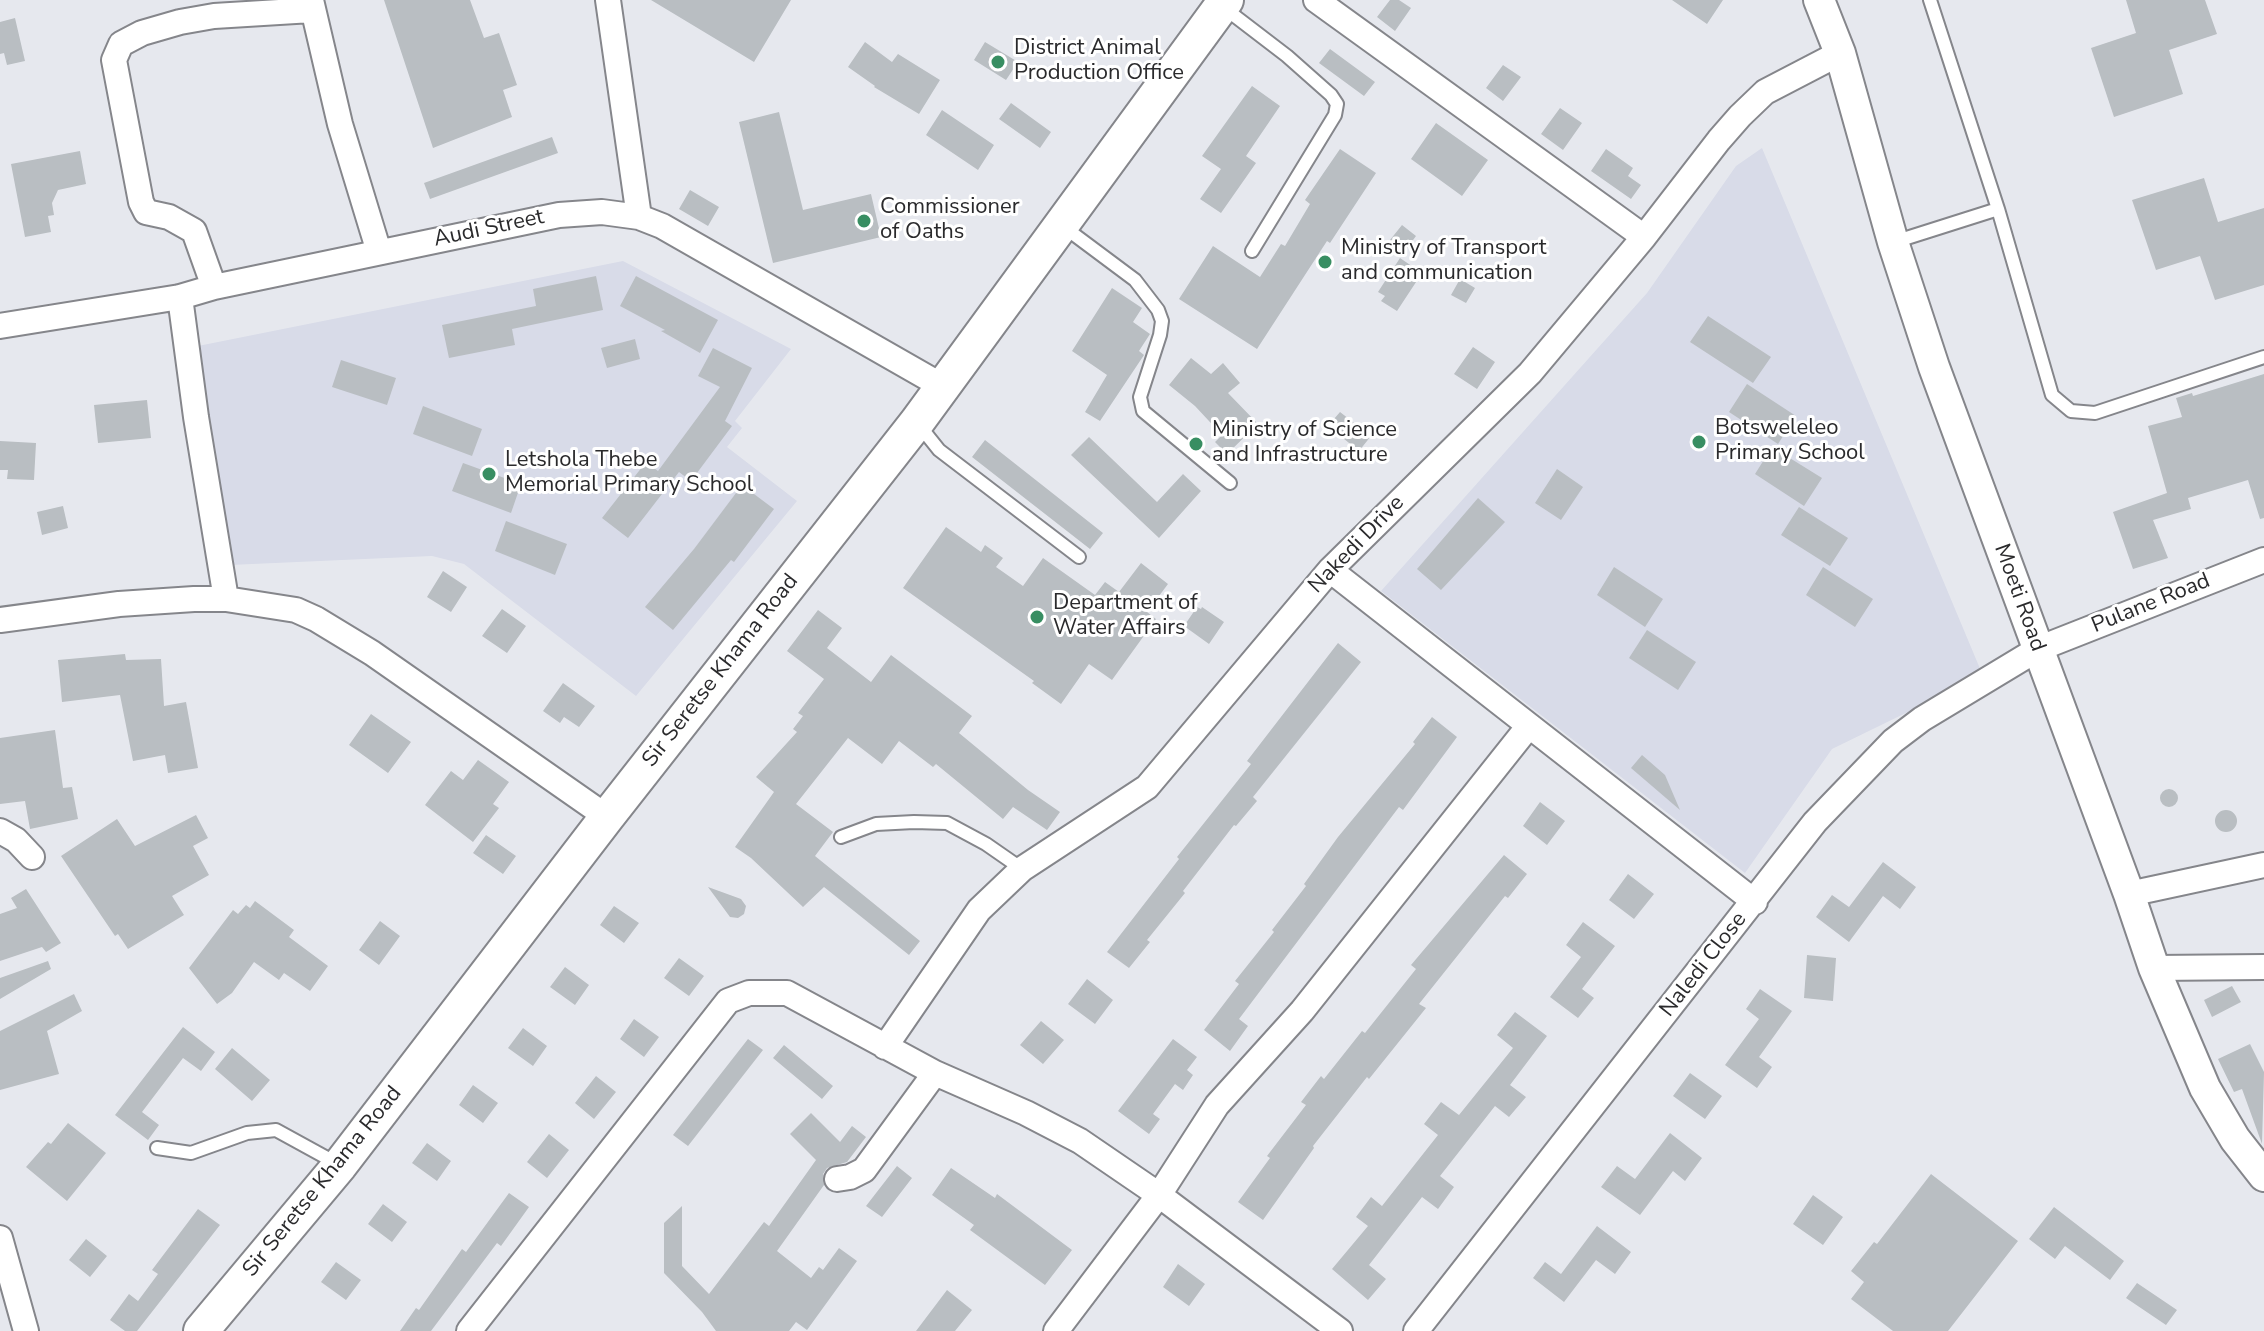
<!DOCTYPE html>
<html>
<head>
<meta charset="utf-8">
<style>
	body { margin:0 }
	canvas { display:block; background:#e6e8ee }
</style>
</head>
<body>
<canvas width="2264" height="1331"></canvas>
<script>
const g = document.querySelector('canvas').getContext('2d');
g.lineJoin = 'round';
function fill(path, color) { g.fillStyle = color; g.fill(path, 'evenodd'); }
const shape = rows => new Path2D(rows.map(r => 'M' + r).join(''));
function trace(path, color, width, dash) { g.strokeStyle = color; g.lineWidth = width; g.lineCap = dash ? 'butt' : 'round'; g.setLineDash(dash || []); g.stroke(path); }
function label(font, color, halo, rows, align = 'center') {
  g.font = font + ' "Nunito Sans",sans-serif'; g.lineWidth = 6; g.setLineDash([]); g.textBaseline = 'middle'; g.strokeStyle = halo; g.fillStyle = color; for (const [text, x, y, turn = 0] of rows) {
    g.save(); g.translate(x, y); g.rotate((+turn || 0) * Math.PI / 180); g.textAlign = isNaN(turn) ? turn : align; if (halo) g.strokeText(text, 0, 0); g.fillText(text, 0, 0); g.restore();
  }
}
fill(shape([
	[1762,148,1981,671,1959,687,1832,749,1745,873,1381,591,1647,293,1736,166],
	[623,261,791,349,735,421,742,428,727,447,797,501,636,696,464,564,432,556,230,565,198,346]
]), '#d8dbe8');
fill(shape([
	[384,0,470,0,484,38,499,33,517,85,503,90,512,117,433,148],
	[651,0,791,0,754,62],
	[1390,0,1399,0,1411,8,1395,31,1377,17],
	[1672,0,1723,0,1707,24],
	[2126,0,2205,0,2217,34,2169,50,2183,94,2114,117,2091,48,2136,33],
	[15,18,25,61,7,65,4,53,0,54,0,22],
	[865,42,892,62,898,54,940,80,919,114,874,87,875,86,848,67],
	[985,42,1018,62,1006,80,974,60],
	[1330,49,1375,82,1364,96,1319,63],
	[1503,65,1521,77,1503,101,1486,88],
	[1252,86,1280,106,1246,156,1256,163,1221,213,1200,199,1221,169,1202,156],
	[1011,103,1051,132,1040,148,999,119],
	[1560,108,1582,123,1563,150,1541,134],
	[942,110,994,145,978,170,926,135],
	[779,112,803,210,871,194,881,237,773,263,739,122],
	[1436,123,1488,160,1462,196,1411,159],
	[552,137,558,153,430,199,424,183],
	[1340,149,1376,173,1330,243,1327,241,1257,349,1179,299,1213,246,1260,277,1281,244,1285,246,1310,204,1305,200],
	[1606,149,1633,168,1628,176,1641,185,1631,199,1591,171],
	[80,151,86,184,58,190,52,203,54,215,48,216,51,232,25,237,11,164],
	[2204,178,2218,222,2264,208,2264,285,2215,300,2200,256,2156,270,2132,200],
	[690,190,719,207,708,226,679,209],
	[1402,225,1416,236,1405,251,1390,240],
	[1400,258,1422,273,1397,311,1381,301,1385,296,1378,292],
	[596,276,603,310,512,329,515,345,449,358,442,325,536,306,533,289],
	[636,276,718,320,700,353,661,331,665,330,620,306],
	[1460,279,1475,288,1466,303,1451,295],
	[1112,288,1142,308,1133,322,1150,334,1139,351,1144,355,1100,421,1085,412,1107,375,1072,351],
	[1708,316,1771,357,1753,383,1690,342],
	[635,339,640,359,607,368,601,348],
	[1473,347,1495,362,1477,389,1454,374],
	[713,348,752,368,725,421,732,426,691,481,679,472,628,538,602,518,646,462,658,471,720,387,698,376],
	[1191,358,1211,374,1223,363,1240,383,1228,393,1258,424,1227,454,1215,442,1222,435,1195,406,1169,385],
	[341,360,396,378,387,405,332,387],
	[2264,374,2264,518,2260,519,2248,480,2188,498,2191,509,2153,520,2168,558,2133,569,2113,512,2167,493,2148,426,2182,417,2176,398,2192,393,2193,396],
	[1747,384,1796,416,1778,444,1729,412],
	[147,400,151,438,98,443,94,405],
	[423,406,482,429,472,456,413,434],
	[1340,412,1371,436,1359,451,1328,426],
	[1089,437,1157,502,1183,474,1201,491,1159,538,1071,455],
	[985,440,1103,533,1090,549,972,457],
	[0,441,36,443,34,480,7,479,8,470,0,470],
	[1772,447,1822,478,1804,506,1755,474],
	[463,463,521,484,511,513,452,491],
	[1557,469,1583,487,1561,520,1535,503],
	[742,485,774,509,734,562,731,560,673,630,645,607,694,549],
	[1478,498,1505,522,1441,590,1417,569],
	[63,506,68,528,42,535,37,512],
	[1799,507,1848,538,1830,566,1781,535],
	[506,521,567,544,555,575,495,551],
	[946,527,981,552,985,545,1003,558,996,567,1023,586,1043,558,1095,595,1105,582,1119,592,1141,563,1168,584,1147,612,1156,619,1112,680,1089,664,1061,704,1032,683,1034,681,903,588],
	[1614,567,1663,599,1645,627,1597,595],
	[1823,567,1873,599,1855,627,1806,595],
	[443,571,467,587,451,612,427,597],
	[1197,607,1201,609,1202,607,1224,622,1209,644,1184,626],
	[502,609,526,626,507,653,482,636],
	[818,610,842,628,827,648,871,682,891,655,972,716,959,733,1028,790,1060,812,1047,830,1013,807,1003,819,936,764,933,767,899,741,882,764,848,738,796,804,833,832,815,856,920,941,909,955,824,887,803,907,751,858,735,847,774,792,756,777,797,732,793,729,803,716,798,713,824,679,787,651],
	[1647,630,1696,662,1678,690,1629,658],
	[1338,643,1361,662,1253,797,1257,801,1236,826,1234,825,1183,891,1185,893,1147,940,1150,942,1129,968,1107,952,1179,859,1177,857,1251,764,1247,761],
	[125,654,126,660,161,659,164,706,186,702,198,768,168,773,165,755,133,761,120,695,62,702,58,660],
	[563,683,595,706,579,727,564,717,560,723,543,711],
	[371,714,411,742,388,773,349,745],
	[1432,717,1457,737,1403,810,1399,807,1239,1019,1248,1026,1230,1051,1204,1030,1239,984,1235,981,1274,932,1272,930,1306,886,1304,884,1338,837,1415,744,1413,742],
	[55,730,63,788,72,787,78,819,30,829,25,801,0,804,0,738],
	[1642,755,1665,775,1680,810,1631,768],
	[478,760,509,782,493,804,499,808,473,842,425,805,451,771,463,780],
	'2160 798a9 9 0 1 1 18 0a9 9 0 1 1-18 0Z',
	[1540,802,1565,821,1547,845,1523,826],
	'2215 821a11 11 0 1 1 22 0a11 11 0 1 1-22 0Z',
	[196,815,208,838,193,846,209,875,172,896,184,915,128,949,118,934,115,936,61,856,117,819,135,846],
	[486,835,516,856,503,874,473,853],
	[1504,855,1527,874,1508,898,1505,896,1419,1004,1426,1008,1369,1079,1367,1077,1313,1146,1314,1148,1263,1220,1238,1202,1270,1158,1267,1156,1306,1105,1301,1102,1321,1076,1324,1079,1362,1031,1365,1033,1416,969,1411,965],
	[1883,862,1916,887,1900,909,1883,896,1849,942,1816,917,1832,895,1849,907],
	[1628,874,1654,894,1634,919,1609,900],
	[708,887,741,899,746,906,744,914,738,918,730,917],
	[26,889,61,943,46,952,42,947,0,961,0,914,17,908,11,898],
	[255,901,294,930,289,937,328,966,310,991,284,973,279,980,254,962,232,993,217,1004,189,968,233,910,238,914,246,905,250,908],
	[614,906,639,923,624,943,600,925],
	[380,921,400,936,379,965,359,950],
	[1583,922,1615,946,1582,989,1594,998,1578,1018,1550,997,1581,957,1566,945],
	[1807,955,1836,958,1833,1001,1804,998],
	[679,958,704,976,689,996,664,978],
	[48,961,51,969,0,999,0,978],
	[565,967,589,985,575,1005,550,987],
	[1087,979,1113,1000,1095,1024,1068,1004],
	[2232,986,2241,1002,2212,1017,2204,1000],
	[1760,989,1792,1011,1759,1057,1772,1067,1757,1088,1725,1065,1759,1019,1746,1009],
	[74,994,82,1011,47,1031,59,1074,0,1090,0,1031],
	[1515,1012,1547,1036,1510,1085,1526,1097,1509,1117,1495,1106,1440,1176,1454,1187,1438,1209,1422,1197,1369,1265,1386,1279,1368,1300,1332,1269,1368,1226,1356,1217,1371,1197,1382,1206,1438,1135,1424,1124,1441,1102,1459,1115,1513,1048,1497,1035],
	[634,1019,659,1037,644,1057,620,1039],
	[1041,1021,1064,1040,1043,1064,1020,1045],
	[183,1027,215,1052,201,1071,183,1058,142,1112,159,1125,148,1140,115,1115],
	[523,1028,547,1046,533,1066,508,1048],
	[748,1039,763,1050,688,1146,673,1135],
	[1173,1039,1197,1057,1187,1070,1193,1075,1183,1090,1175,1084,1153,1114,1160,1119,1149,1134,1118,1111],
	[2250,1044,2264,1072,2262,1144,2242,1089,2234,1092,2218,1059],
	[784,1045,833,1086,822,1099,773,1058],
	[232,1048,270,1080,252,1101,215,1069],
	[1690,1073,1722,1096,1705,1119,1673,1096],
	[596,1076,616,1092,594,1119,575,1103],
	[473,1085,498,1103,483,1123,459,1105],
	[811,1113,840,1142,852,1126,866,1137,847,1162,827,1168,823,1174,824,1185,777,1251,811,1278,819,1267,823,1270,839,1248,857,1261,807,1330,796,1322,789,1331,716,1331,702,1312,664,1273,664,1223,682,1206,682,1266,709,1294,764,1222,769,1226,816,1160,790,1134],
	[68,1123,106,1153,67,1201,26,1167,48,1142,51,1144],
	[1670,1133,1702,1158,1685,1181,1673,1171,1640,1215,1601,1187,1617,1166,1635,1179],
	[549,1134,569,1150,547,1178,527,1162],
	[427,1143,451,1161,437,1181,412,1163],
	[897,1166,912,1178,882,1217,866,1206],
	[951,1168,995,1198,997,1194,1072,1250,1045,1285,970,1230,974,1225,932,1195],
	[1931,1174,2018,1241,1948,1331,1893,1331,1851,1299,1864,1282,1851,1271,1874,1242,1877,1244],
	[509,1193,529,1207,501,1246,497,1243,431,1331,400,1331,416,1308,419,1310,462,1249,466,1252],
	[1813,1195,1843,1217,1823,1245,1793,1224],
	[383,1204,407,1222,392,1242,368,1224],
	[2054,1207,2124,1261,2110,1280,2065,1246,2055,1259,2029,1239],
	[198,1209,220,1225,137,1331,125,1331,110,1320,129,1294,138,1301,158,1274,152,1270],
	[1597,1226,1631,1252,1615,1274,1596,1260,1564,1302,1533,1278,1545,1262,1561,1274],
	[86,1239,107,1256,90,1277,69,1260],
	[336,1262,361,1280,346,1300,321,1282],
	[1178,1264,1205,1284,1189,1306,1163,1287],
	[2137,1283,2177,1310,2166,1325,2126,1298],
	[947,1290,972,1310,955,1331,916,1331]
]), '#b9bec2');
const service = shape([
	[1930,0,1998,209,2052,395,2071,411,2095,413,2264,357],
	[1223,7,1287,56,1331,95,1337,104,1335,115,1252,251],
	[1064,227,1135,280,1158,310,1162,321,1160,335,1140,397,1143,411,1230,483],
	[1894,242,1998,209],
	[919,425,939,450,1079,557],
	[841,837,876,824,914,822,947,823,986,844,1022,869],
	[157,1148,191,1153,247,1133,276,1130,338,1164]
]);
const minor = shape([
	[311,0,340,124,379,252],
	[608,0,639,217],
	[1316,0,1644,237],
	[214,287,194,231,169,217,146,212,141,202,114,60,121,44,142,33,180,22,214,16,312,10],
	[180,297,196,417,226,599],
	[0,326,180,297,214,287,559,215,602,212,639,217,662,226,942,386],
	[1330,570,1755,902],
	[0,620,119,604,194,599,226,599,296,610,316,619,372,653,607,817],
	[0,831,16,840,32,857],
	[2129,894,2264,865],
	[2154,968,2264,967],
	[885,1047,979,910,1022,869,1147,787,1330,570,1530,373,1644,237,1719,140,1740,116,1765,92,1840,53],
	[837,1179,850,1177,864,1170,935,1073],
	[0,1238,26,1331],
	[469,1331,728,1001,749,993,787,993,935,1073,1026,1113,1080,1141,1159,1195,1340,1331],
	[1056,1331,1159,1195,1217,1105,1302,1011,1528,727],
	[1416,1331,1815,822,1893,741,1922,719,2038,649,2264,560]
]);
const tertiary = shape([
	[1819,0,1840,53,1893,242,1934,367,2129,894,2154,968,2205,1088,2235,1139,2264,1176]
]);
const secondary = shape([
	[201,1331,340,1165,607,817,917,422,1226,0]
]);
trace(service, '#85868b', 16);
trace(minor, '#85868b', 28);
trace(tertiary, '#85868b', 34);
trace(secondary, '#85868b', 38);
trace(service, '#fff', 12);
trace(minor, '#fff', 24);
trace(tertiary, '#fff', 30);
trace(secondary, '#fff', 34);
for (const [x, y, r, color] of [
	[998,62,8,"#388e62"],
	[864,221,8,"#388e62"],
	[1325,262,8,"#388e62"],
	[1699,442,8,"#388e62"],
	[1196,444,8,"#388e62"],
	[489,474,8,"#388e62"],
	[1037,617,8,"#388e62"]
]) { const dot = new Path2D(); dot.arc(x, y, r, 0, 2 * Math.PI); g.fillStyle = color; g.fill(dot); trace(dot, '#fff', 3); }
label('22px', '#2a2a2c', '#fff', [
	["District Animal",1014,49],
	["Production Office",1014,74],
	["Commissioner",880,208],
	["of Oaths",880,233],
	["Ministry of Transport",1341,249],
	["and communication",1341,274],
	["Botsweleleo",1715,429],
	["Primary School",1715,454],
	["Ministry of Science",1212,431],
	["and Infrastructure",1212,456],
	["Letshola Thebe",505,461],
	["Memorial Primary School",505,486],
	["Department of",1053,604],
	["Water Affairs",1053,629]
], 'left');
label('22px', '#2a2a2c', '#fff', [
	["Audi Street",489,229,-12],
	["Nakedi Drive",1357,545,-46],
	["Moeti Road",2019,598,70],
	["Pulane Road",2151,604,-22],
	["Sir Seretse Khama Road",721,671,-52],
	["Naledi Close",1704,965,-52],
	["Sir Seretse Khama Road",323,1182,-51]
]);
</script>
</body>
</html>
